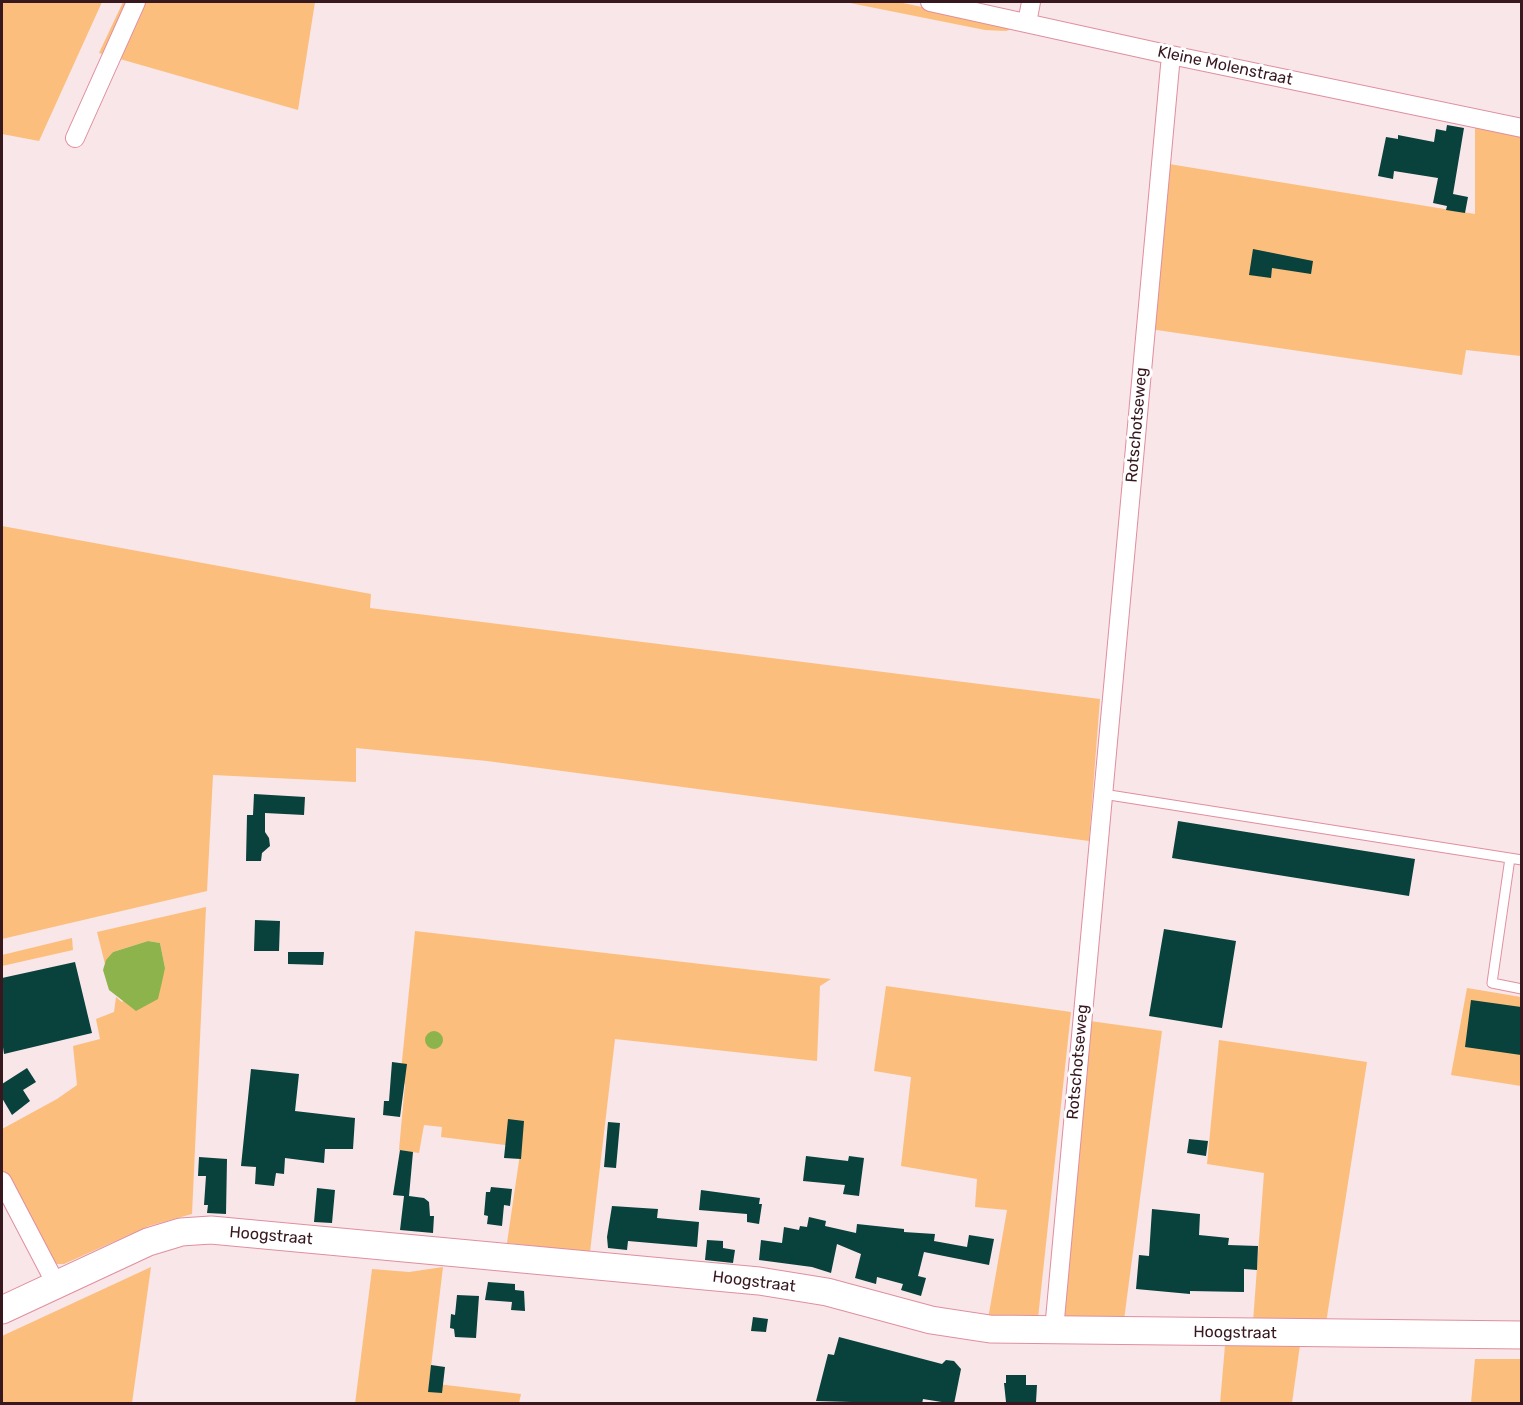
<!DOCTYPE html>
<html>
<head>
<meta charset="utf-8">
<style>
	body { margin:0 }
	#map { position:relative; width:1523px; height:1405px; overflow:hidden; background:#f8e6e8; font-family:Rubik,sans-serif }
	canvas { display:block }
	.frame { position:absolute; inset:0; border:3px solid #37181f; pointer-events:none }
</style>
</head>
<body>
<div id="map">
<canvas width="1523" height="1405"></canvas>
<div class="frame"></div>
</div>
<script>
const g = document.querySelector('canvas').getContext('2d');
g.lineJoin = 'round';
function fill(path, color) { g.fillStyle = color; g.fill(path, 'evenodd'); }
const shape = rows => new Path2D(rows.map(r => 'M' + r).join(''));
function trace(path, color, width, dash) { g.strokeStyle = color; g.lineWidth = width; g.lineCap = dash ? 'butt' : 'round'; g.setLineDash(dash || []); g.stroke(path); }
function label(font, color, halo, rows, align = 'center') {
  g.font = font + ' Rubik,sans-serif'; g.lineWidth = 6; g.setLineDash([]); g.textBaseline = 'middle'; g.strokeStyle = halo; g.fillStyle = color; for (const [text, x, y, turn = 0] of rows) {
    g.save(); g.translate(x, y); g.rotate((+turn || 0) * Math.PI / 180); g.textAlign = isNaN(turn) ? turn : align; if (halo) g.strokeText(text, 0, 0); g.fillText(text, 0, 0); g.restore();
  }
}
fill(shape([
	[2,2,102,2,39,141,2,134],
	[123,2,315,2,298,110,99,53],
	[845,2,898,2,1018,27,1006,31,985,30],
	[1475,126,1521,136,1521,356,1466,350,1462,375,1150,329,1163,163,1475,214],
	[2,526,371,594,370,608,1100,699,1089,841,487,761,356,748,356,782,213,775,207,891,2,939],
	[206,907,192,1214,149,1226,64,1264,55,1264,2,1172,2,1129,57,1099,77,1085,73,1046,100,1039,96,1019,114,1012,116,997,122,1002,165,968,160,943,148,941,113,952,105,964,97,932],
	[415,931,831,979,820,986,817,1061,615,1039,590,1252,507,1243,521,1147,441,1137,442,1127,424,1125,419,1153,399,1150,405,1084,400,1081],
	[72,938,73,950,2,966,2,955],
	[886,986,1071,1012,1038,1318,988,1319,1007,1210,975,1207,977,1179,901,1166,911,1077,874,1071],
	[1467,988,1521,997,1521,1086,1451,1075],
	[1090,1021,1162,1031,1124,1320,1062,1316],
	[1219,1040,1367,1062,1326,1323,1253,1322,1264,1173,1207,1164],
	[151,1267,132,1403,2,1403,2,1336],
	[443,1267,429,1383,521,1394,519,1403,355,1404,372,1269,409,1272],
	[1225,1345,1300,1345,1292,1403,1220,1404],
	[1475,1359,1521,1359,1521,1403,1471,1403]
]), '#fcbe7c');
fill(shape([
	[148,941,160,943,165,968,162,982,158,999,136,1011,109,990,103,970,106,960,113,952],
	'425 1040a9 9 0 1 1 18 0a9 9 0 1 1-18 0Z'
]), '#8db34d');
fill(shape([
	[1447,125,1464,128,1453,194,1468,197,1465,213,1446,210,1447,206,1433,203,1438,178,1394,171,1393,179,1378,176,1386,137,1398,139,1398,135,1434,142,1436,129,1446,131],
	[1253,249,1313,261,1311,274,1272,268,1271,278,1249,275],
	[254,794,305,797,304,815,265,813,265,832,269,838,270,846,262,853,261,861,246,861,247,815,253,815],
	[1178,821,1415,859,1409,896,1172,858],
	[255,920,280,921,279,951,254,951],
	[1164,929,1236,941,1222,1028,1149,1016],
	[288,952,324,952,323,965,288,964],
	[75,962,92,1033,4,1054,2,1040,2,978],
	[1471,1000,1521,1007,1521,1055,1465,1047],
	[392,1062,407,1064,400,1117,383,1115,384,1101,389,1101],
	[27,1068,36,1082,23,1090,30,1101,12,1115,2,1098,2,1084],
	[251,1069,299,1074,295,1111,355,1118,353,1149,325,1149,324,1163,285,1158,284,1174,276,1173,274,1186,255,1184,256,1167,241,1166],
	[508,1119,524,1121,521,1159,504,1158],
	[608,1122,620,1123,616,1168,604,1167],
	[1189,1139,1208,1141,1206,1156,1187,1153],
	[400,1150,413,1152,409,1196,424,1198,429,1202,430,1216,434,1216,433,1233,400,1230,404,1196,393,1195],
	[806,1156,848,1161,849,1156,864,1158,859,1196,843,1194,845,1185,803,1181],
	[199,1157,227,1159,226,1214,207,1213,208,1205,204,1205,206,1176,198,1176],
	[491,1187,512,1189,510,1206,504,1205,502,1226,487,1224,488,1216,484,1215,486,1192,490,1192],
	[317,1188,335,1190,332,1223,314,1222],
	[701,1190,760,1198,759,1204,762,1204,759,1224,747,1222,747,1214,699,1210],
	[612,1206,658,1209,657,1218,699,1222,697,1247,628,1241,627,1250,608,1248,607,1237],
	[1152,1209,1200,1214,1199,1235,1229,1238,1228,1245,1258,1246,1257,1270,1244,1269,1244,1292,1190,1291,1190,1294,1136,1289,1139,1255,1149,1256],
	[809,1217,826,1221,825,1226,856,1233,857,1224,904,1229,904,1232,935,1234,934,1241,967,1247,969,1235,994,1239,989,1265,924,1252,918,1276,926,1278,921,1296,901,1290,903,1284,877,1277,876,1284,855,1278,861,1254,837,1244,831,1273,812,1267,759,1260,761,1240,782,1243,784,1227,799,1230,800,1226,807,1227],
	[707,1240,723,1241,723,1248,735,1250,733,1263,705,1260],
	[488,1282,515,1284,515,1290,524,1291,525,1311,511,1310,512,1302,485,1300],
	[457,1295,479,1296,476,1338,455,1337,454,1329,450,1328,451,1314,455,1315],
	[753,1317,768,1319,766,1332,751,1331],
	[839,1337,942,1364,946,1360,954,1361,961,1369,954,1404,923,1399,922,1404,816,1401,828,1354,834,1355],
	[431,1365,445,1367,442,1393,428,1392],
	[1006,1375,1026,1375,1026,1385,1037,1385,1036,1402,1006,1402,1004,1383,1006,1383]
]), '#09413c');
const lane = shape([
	[1103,794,1522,860],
	[1510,858,1492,983,1522,989]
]);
const street = shape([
	[930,2,1171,55,1522,128],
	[1027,23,1031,2],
	[75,138,136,2],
	[2,1181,56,1284],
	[1054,1330,1171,55]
]);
const secondary = shape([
	[2,1310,148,1242,181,1232,211,1230,759,1281,827,1292,931,1320,990,1329,1522,1335]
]);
trace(lane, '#e08f9f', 11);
trace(street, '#e08f9f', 20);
trace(secondary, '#e08f9f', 29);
trace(lane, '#fff', 9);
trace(street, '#fff', 18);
trace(secondary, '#fff', 27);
label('16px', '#37181f', '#fff', [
	["Kleine Molenstraat",1225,66,12],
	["Rotschotseweg",1137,425,-85],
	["Rotschotseweg",1078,1062,-85],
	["Hoogstraat",271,1236,5],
	["Hoogstraat",754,1282,7],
	["Hoogstraat",1235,1333,1]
]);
</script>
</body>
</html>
